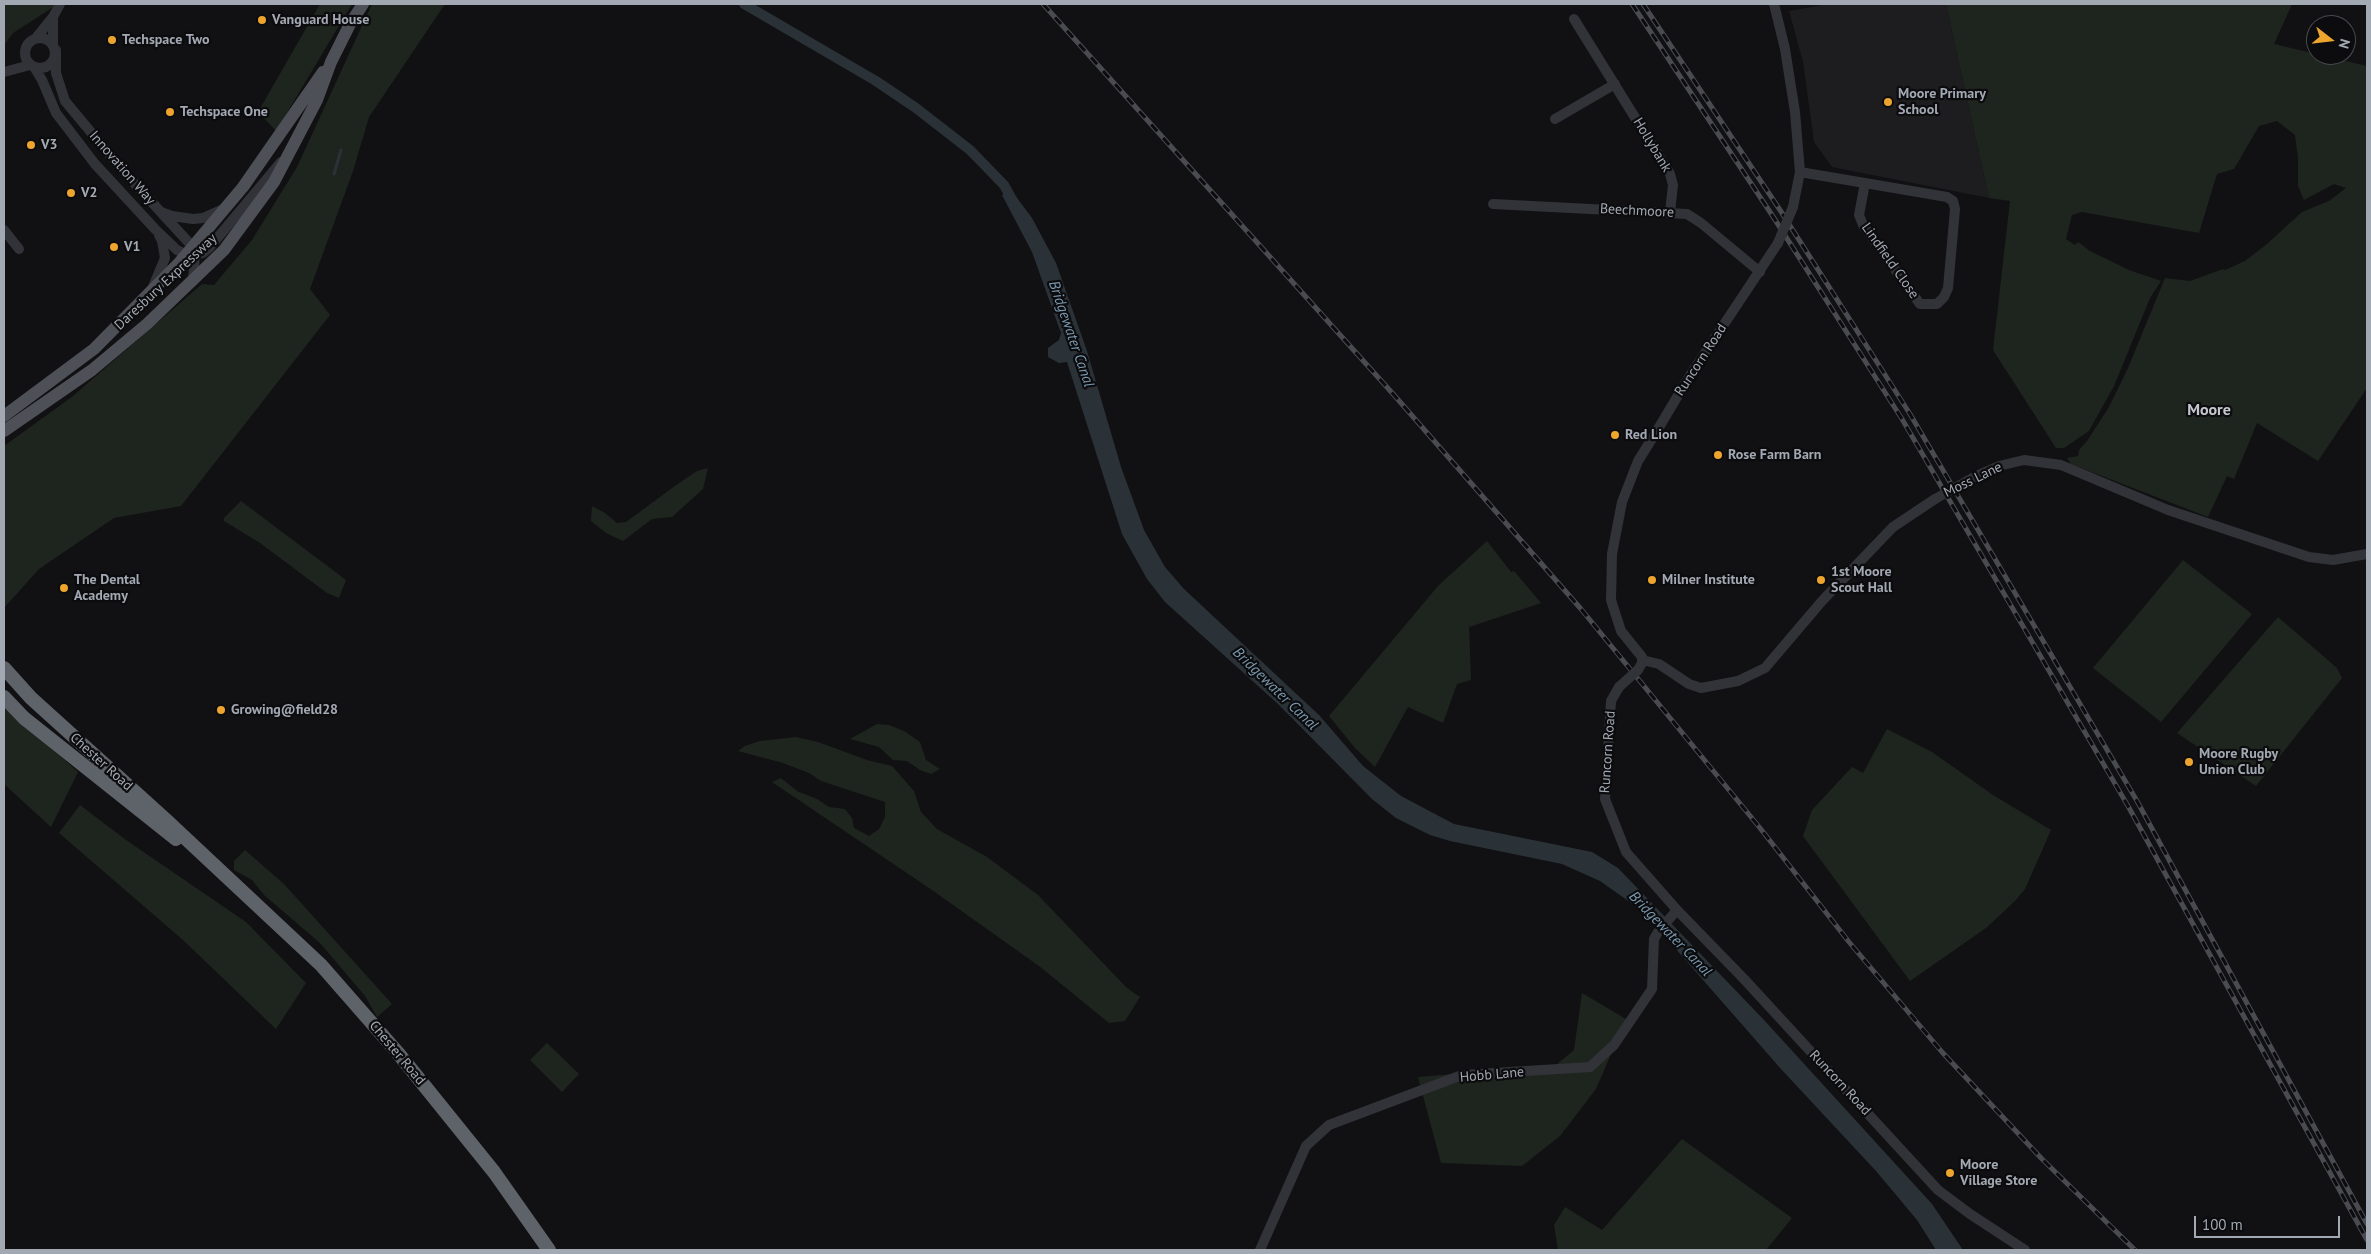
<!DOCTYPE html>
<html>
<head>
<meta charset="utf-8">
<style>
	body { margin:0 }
	#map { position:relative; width:2371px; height:1254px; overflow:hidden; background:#111113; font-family:"PT Sans",sans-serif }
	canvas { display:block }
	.frame { position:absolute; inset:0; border:5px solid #a3a9b3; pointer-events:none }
	.north { position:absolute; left:2306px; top:15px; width:50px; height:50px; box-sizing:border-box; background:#0c0c0e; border:1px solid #484b50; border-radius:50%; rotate:106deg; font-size:14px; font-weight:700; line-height:20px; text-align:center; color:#a3a9b3 }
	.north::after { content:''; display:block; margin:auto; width:18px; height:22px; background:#eea52e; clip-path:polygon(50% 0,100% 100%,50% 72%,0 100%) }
	.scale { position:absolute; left:2194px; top:1216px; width:146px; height:22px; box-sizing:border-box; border:2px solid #a3a9b3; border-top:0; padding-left:6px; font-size:15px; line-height:18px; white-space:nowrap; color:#a3a9b3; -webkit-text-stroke:4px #0c0c0e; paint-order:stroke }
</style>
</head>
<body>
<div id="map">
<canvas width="2371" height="1254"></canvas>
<div class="frame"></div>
<div class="north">N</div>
<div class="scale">100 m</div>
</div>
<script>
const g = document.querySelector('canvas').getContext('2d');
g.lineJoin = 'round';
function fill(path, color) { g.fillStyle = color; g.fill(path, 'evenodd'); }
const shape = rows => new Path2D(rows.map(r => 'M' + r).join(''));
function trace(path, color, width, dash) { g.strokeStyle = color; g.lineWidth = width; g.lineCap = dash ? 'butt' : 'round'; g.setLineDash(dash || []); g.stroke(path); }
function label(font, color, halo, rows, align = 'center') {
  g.font = font + ' "PT Sans",sans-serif'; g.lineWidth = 4.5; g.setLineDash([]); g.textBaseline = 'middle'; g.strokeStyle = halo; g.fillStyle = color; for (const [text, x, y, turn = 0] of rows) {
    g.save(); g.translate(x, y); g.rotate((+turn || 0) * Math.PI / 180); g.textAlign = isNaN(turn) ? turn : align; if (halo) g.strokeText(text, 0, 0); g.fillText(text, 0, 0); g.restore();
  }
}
fill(shape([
	[1828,4,1946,4,1989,198,1832,167,1814,142,1803,62,1789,11]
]), '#1d1d20');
fill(shape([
	[4,4,58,4,13,33,4,45],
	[320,4,352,4,276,131,258,112],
	[372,4,445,4,369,117,353,171,310,289,330,315,181,506,114,518,39,569,4,608,4,446,73,396,202,284,214,285,252,240,297,167],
	[1946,4,2292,4,2274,44,2367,66,2367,388,2318,461,2257,423,2234,479,2227,476,2208,517,2071,464,2067,458,2078,456,2079,450,2087,441,2109,407,2128,368,2165,278,2190,281,2223,269,2225,270,2245,261,2267,244,2302,212,2329,201,2346,188,2334,184,2304,200,2298,186,2298,158,2295,135,2277,121,2259,126,2234,169,2217,174,2199,233,2082,212,2072,215,2066,239,2075,245,2078,242,2090,251,2129,270,2161,281,2150,298,2114,386,2089,431,2064,448,2056,448,1993,350,2010,201,1989,198],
	[708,468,703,489,672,517,652,519,623,541,606,533,591,521,592,506,605,513,617,523,626,522,679,483,697,471],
	[241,501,346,580,339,598,327,593,260,543,224,521,224,518],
	[1487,541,1511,572,1514,571,1541,603,1469,627,1471,680,1457,684,1443,723,1408,707,1375,767,1355,748,1329,716,1438,586],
	[2183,560,2252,614,2161,722,2093,668],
	[2278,617,2337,668,2342,678,2256,786,2177,733],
	[4,706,78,772,51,827,4,784],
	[877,724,889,725,904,731,920,742,926,760,940,769,931,774,920,770,907,761,893,760,879,747,850,739],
	[1887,729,1932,752,1993,795,2051,830,2025,889,2015,901,1986,928,1910,981,1803,836,1812,810,1852,767,1863,773],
	[796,737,818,742,867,760,892,766,914,791,921,812,937,829,987,857,1038,895,1127,988,1140,997,1125,1021,1109,1023,1039,966,932,890,772,782,781,778,797,791,817,799,829,807,845,809,852,818,854,828,869,836,879,829,885,817,885,802,821,781,809,773,783,763,738,751,745,746,760,741],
	[80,805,126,840,246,922,306,983,276,1029,183,940,59,833],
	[245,850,284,884,392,1004,377,1017,365,996,320,943,264,895,252,880,234,870,234,861],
	[1582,993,1626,1019,1596,1089,1560,1136,1522,1166,1441,1163,1418,1077,1556,1065,1574,1050],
	[547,1043,579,1074,562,1092,530,1060],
	[1682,1139,1792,1218,1766,1250,1558,1250,1554,1225,1565,1207,1602,1230]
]), '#1e251e');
fill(shape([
	[1011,190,1032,218,1056,263,1087,351,1121,467,1144,530,1165,567,1184,589,1319,715,1363,766,1401,796,1454,824,1592,852,1618,868,1764,1020,1932,1204,1963,1250,1936,1250,1917,1220,1876,1171,1781,1069,1668,940,1634,905,1600,881,1562,864,1450,841,1430,835,1396,818,1372,799,1278,704,1165,602,1147,579,1122,534,1067,362,1059,363,1048,357,1048,348,1059,340,1061,333,1032,252,1002,195]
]), '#2a3238');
trace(shape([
	[334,174,341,150]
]), '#2a3238', 3);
trace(shape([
	[744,4,876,81,916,108,970,150,1004,185,1014,203]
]), '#2a3238', 10);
trace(shape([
	[1774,4,1785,49,1795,112,1800,172,1793,207],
	[1574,19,1670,174,1673,185,1670,212],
	'25 53a15 15 0 1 1 30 0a15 15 0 1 1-30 0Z',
	[36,38,53,17],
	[53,44,53,17,60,4],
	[56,50,56,73,65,101,125,173,191,245,195,255,193,281],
	[34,67,42,80,56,113,95,164,155,229,177,250,187,255,203,253,209,248,281,162],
	[4,72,30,65],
	[1555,119,1615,84],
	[1800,172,1947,197,1953,201,1955,209,1948,288,1944,297,1937,304,1920,304,1863,225,1859,215,1865,183],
	[1493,204,1687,214,1701,223,1760,272],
	[161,212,172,216,193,219,203,218,221,210],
	[4,230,19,249],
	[153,287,165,258,162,241,159,235],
	[1976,476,1999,466,2024,460,2061,465,2168,510,2309,557,2333,560,2367,554],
	[1642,660,1659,664,1689,684,1701,688,1738,681,1765,668,1822,601,1893,527,1935,499],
	[1638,670,1642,663,1642,657,1621,631,1611,600,1612,554,1622,502,1638,461,1658,429,1689,377,1778,243],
	[1619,687,1611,701,1605,799,1626,852,1677,910,1744,979,1938,1190,1970,1214,2025,1250],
	[1260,1250,1306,1146,1329,1125,1462,1075,1590,1067,1614,1045,1652,989,1654,939,1658,932,1677,910]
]), '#323338', 10);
trace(shape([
	[4,416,94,349,178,264,243,187,323,72],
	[4,431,92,370,147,324,224,250,274,182,317,100,331,62,350,24,363,4]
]), '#4e5057', 12);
trace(shape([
	[4,668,31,698,166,820,321,965,398,1053,494,1172,549,1250],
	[4,697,24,718,176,839]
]), '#5e6269', 14);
const rail = shape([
	[1043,4,1394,395,1581,609,1760,828,1849,942,1942,1052,2042,1159,2135,1250],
	[1632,4,1772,215,1902,419,2128,806,2367,1240],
	[1643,4,1780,210,1910,414,2137,801,2367,1224]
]);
trace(rail, '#494b51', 5);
trace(rail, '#0c0c0e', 3, [9]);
trace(shape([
	[1778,243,1793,207],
	[1935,499,1976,476],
	[1619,687,1638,670]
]), '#323338', 10);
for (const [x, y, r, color] of [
	[262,20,5,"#eea52e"],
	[112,40,5,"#eea52e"],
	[1888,102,5,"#eea52e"],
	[170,112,5,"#eea52e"],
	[31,145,5,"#eea52e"],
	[71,193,5,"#eea52e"],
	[114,247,5,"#eea52e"],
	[1615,435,5,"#eea52e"],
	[1718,455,5,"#eea52e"],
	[1652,580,5,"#eea52e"],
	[1821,580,5,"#eea52e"],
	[64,588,5,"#eea52e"],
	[221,710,5,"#eea52e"],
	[2189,762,5,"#eea52e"],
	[1950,1173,5,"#eea52e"]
]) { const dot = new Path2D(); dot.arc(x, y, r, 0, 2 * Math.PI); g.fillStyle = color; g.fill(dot); trace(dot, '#0c0c0e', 2); }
label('bold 14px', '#a3a9b3', '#0c0c0e', [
	["Vanguard House",272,20],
	["Techspace Two",122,40],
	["Moore Primary",1898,94],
	["School",1898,110],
	["Techspace One",180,112],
	["V3",41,145],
	["V2",81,193],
	["V1",124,247],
	["Red Lion",1625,435],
	["Rose Farm Barn",1728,455],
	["1st Moore",1831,572],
	["Scout Hall",1831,588],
	["The Dental",74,580],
	["Academy",74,596],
	["Milner Institute",1662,580],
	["Growing@field28",231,710],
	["Moore Rugby",2199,754],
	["Union Club",2199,770],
	["Moore",1960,1165],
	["Village Store",1960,1181]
], 'left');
label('14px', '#a3a9b3', '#0c0c0e', [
	["Hollybank",1652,145,59],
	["Innovation Way",122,168,49],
	["Beechmoore",1637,211,3],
	["Lindfield Close",1890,261,55],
	["Daresbury Expressway",166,282,-43],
	["Runcorn Road",1701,360,-57],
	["Moss Lane",1973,480,-26],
	["Runcorn Road",1608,752,-86],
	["Chester Road",101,762,42],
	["Chester Road",397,1053,50],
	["Hobb Lane",1492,1075,-5],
	["Runcorn Road",1840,1083,47]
]);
label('italic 15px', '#7a98ae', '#0c0c0e', [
	["Bridgewater Canal",1071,334,71],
	["Bridgewater Canal",1275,689,44],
	["Bridgewater Canal",1670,934,46]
]);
label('bold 16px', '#c4c7cf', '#0c0c0e', [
	["Moore",2209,410]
]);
</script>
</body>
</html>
